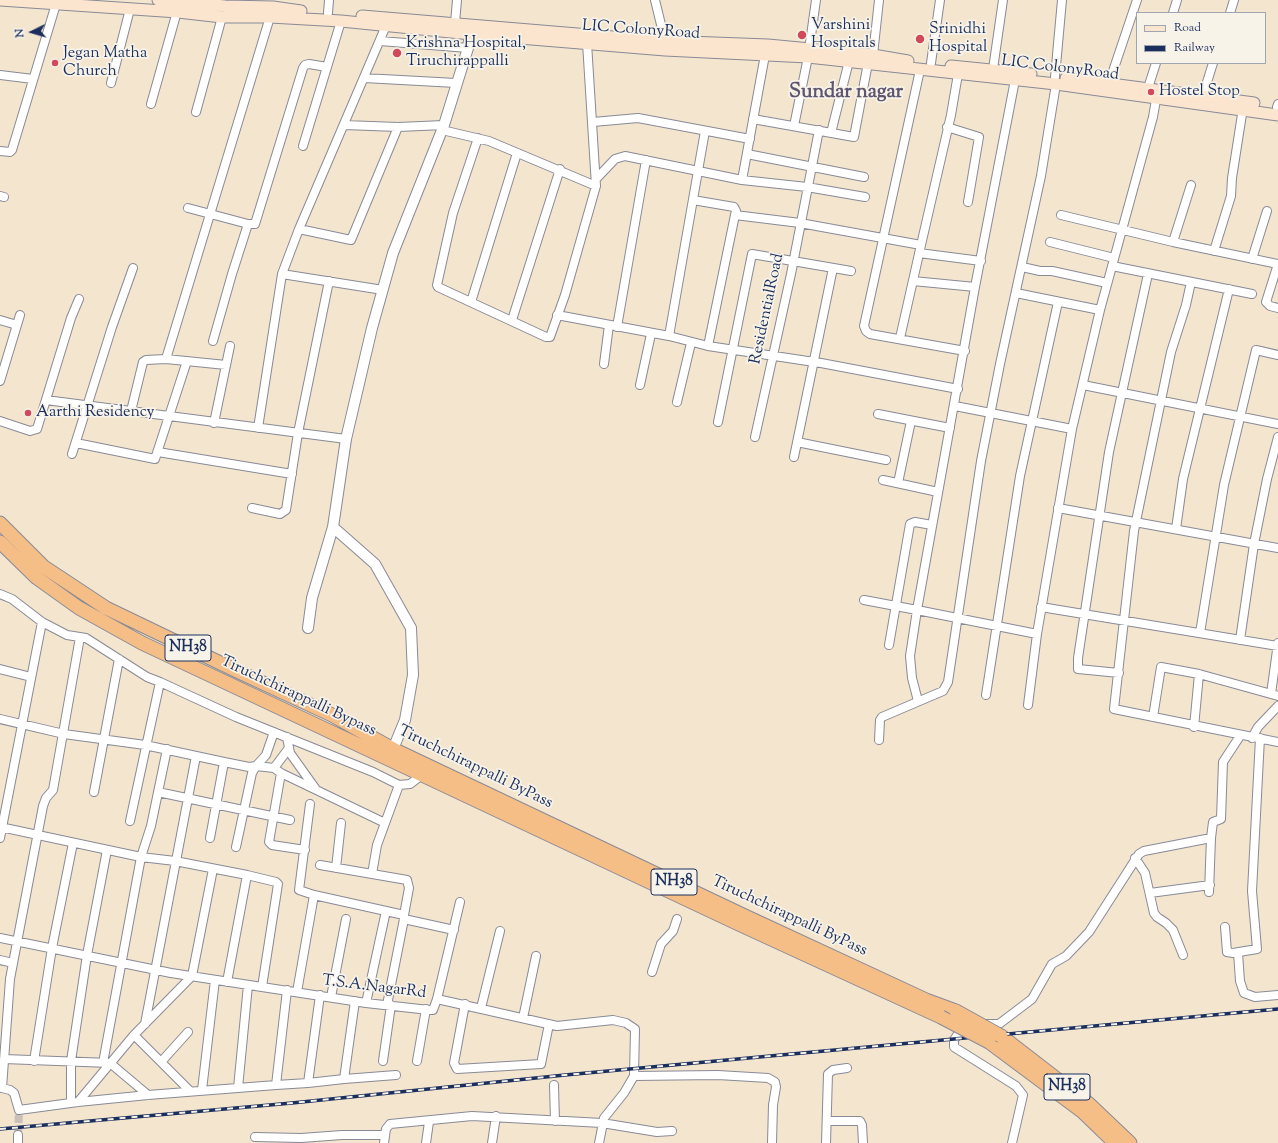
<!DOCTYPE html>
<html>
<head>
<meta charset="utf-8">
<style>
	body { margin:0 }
	#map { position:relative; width:1278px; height:1143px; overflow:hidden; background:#f4e5cf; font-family:"Sorts Mill Goudy",serif }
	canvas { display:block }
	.legend { position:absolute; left:1136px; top:12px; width:130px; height:52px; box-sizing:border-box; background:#f7f3e8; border:1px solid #9fa5b1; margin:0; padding:5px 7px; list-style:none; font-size:12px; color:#1b2f5e }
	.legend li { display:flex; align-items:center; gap:8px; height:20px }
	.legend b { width:20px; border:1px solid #9fa5b1 }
	.north { position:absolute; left:12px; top:12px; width:40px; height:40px; -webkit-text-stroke:3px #f7f3e8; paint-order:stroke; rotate:265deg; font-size:11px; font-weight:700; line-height:16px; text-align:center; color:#1b2f5e }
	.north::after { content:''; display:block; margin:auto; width:14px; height:18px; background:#1b2f5e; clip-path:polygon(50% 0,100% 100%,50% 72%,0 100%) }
</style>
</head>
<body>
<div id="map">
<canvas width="1278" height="1143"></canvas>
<ul class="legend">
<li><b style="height:5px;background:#fbe5cf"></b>Road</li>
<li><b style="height:5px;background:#1b2f5e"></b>Railway</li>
</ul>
<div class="north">N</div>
</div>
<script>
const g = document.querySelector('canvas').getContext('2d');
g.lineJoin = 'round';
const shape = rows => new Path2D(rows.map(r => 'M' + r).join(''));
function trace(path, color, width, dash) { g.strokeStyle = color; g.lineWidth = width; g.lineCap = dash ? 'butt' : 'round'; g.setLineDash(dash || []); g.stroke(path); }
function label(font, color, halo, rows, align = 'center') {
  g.font = font + ' "Sorts Mill Goudy",serif'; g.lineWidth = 3.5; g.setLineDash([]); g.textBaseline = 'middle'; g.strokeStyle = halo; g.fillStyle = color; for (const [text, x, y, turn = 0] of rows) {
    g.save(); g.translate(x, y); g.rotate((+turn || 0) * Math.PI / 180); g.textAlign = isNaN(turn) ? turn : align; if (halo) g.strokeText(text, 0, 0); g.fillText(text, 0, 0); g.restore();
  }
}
trace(shape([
	[18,1135,19,1110]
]), '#c9c1b8', 8, [8, 4]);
const minor = shape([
	[655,0,665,41],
	[328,13,329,0],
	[1173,13,1177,0],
	[1230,13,1234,0],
	[455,23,457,0],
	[380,41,468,48],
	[873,55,879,0],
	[931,63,940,0],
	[993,69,1003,0],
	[920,70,864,326,866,331,870,334,965,351],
	[0,75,33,79],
	[1055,77,1062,0],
	[364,78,456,83],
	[1015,80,975,287,917,610,1037,634],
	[111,83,130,9],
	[1109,83,1137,0],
	[1148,88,1156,63],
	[1203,95,1213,63],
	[151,104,178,8],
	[1277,107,1278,104],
	[196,112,222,17],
	[753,119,854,137,868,63],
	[593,122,638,118,750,139],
	[344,125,398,127,444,125],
	[794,126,808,57,816,0],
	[947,127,979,137,968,202],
	[442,130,489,141,596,186,587,43],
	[831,133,849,61],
	[478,138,453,213,437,285,438,287,546,337,550,337,565,295,596,186],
	[303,146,327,67],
	[0,151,10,152,12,150,56,4],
	[747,154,864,177],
	[596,179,615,159,625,156,742,180,807,187,865,197],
	[742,180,765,55],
	[0,196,4,197],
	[693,200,734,207,736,211,735,215],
	[188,208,248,224,255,224,303,68,305,65,309,64,327,67,341,21],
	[1061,215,1173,242,1278,264],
	[299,229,351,240,398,127],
	[1050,242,1114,258],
	[1173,242,1191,185],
	[1214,251,1231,196,1232,178,1243,108],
	[919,253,981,261],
	[1252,259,1267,211],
	[1278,264,1266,302,1270,306,1278,308],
	[1112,266,1252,294],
	[1022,267,1040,271,1052,271,1107,283],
	[282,274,383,290],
	[913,281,975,287],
	[1191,282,1186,305,1171,352,1134,531,1114,709,1278,742],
	[1016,293,1100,310],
	[471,302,517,153],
	[557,315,669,336,708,346,821,363,958,389],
	[0,320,17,325],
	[512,320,560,169],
	[617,327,646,160],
	[669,336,705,131],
	[900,338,921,245],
	[213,341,232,274,248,224],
	[708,346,735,215,800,223,921,245,951,115,958,74],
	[166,359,270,17],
	[604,364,609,325],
	[0,381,20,315],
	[640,385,651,334],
	[1083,385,1278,424],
	[46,400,346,439],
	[677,402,691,343],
	[955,406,1072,429],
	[131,411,143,362,146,360,166,359,226,365],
	[878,414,950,428],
	[0,421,30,431,37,429,71,318,79,299],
	[718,422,752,254,851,271],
	[214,423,230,346],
	[258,428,282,274,299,229,388,21],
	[755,437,791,274,819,130],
	[797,442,886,460],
	[76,443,155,459,187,361],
	[158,452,292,474],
	[72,454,112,327,133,268],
	[794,457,833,268],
	[883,480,938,492],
	[898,483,911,421],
	[252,508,280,514,286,510,298,433,329,281],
	[1058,508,1278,548],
	[1176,529,1183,479,1229,289],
	[0,594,12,599,42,622,67,635,86,638,147,677,160,682,130,821],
	[864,600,917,610,910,656,912,678,918,701],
	[1041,607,1278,646],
	[1200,633,1224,485,1256,350,1278,355],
	[1240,640,1254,544,1267,479,1278,437],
	[889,645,910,524,915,522,932,525],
	[0,669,31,677],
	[1119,673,1078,669,1078,658,1109,452,1148,274],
	[160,682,236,717,373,772,399,785,410,784,423,774],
	[1271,694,1278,643],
	[986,695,1020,476,1058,302],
	[1028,705,1037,634,1072,429,1100,310,1153,117,1157,94],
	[1153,717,1161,667,1199,674,1278,696],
	[0,719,64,734,145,745,224,762,249,767,256,766,252,773,236,847],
	[1194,727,1199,674],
	[287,737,290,753,315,788],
	[1252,738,1258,727,1278,706],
	[879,740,880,720,882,717,943,691,948,682,981,461,1000,364,1041,176,1056,84],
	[256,766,274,768,281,773,385,823],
	[256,766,266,755,274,732],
	[274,768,289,748],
	[281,773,269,842,272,845,305,850],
	[94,792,119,659],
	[158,792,290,820],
	[310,804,299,890,314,895],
	[0,827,141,857,175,861,247,875,227,982],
	[0,838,42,622],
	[210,838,224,762],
	[1135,858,1145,873,1154,913,1157,917,1166,923,1173,930,1183,955],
	[320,865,407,880,409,888,404,915],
	[336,868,341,823],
	[372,874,377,845,399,785],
	[247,875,276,882,278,884,262,987],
	[1209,892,1211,838],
	[1150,893,1210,885],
	[1225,927,1227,952,1233,953,1257,949,1252,891,1260,738],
	[0,938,171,973,366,1003,429,1010,433,1010,437,999,557,1026,613,1020,626,1023,635,1029,634,1076,624,1093,604,1118,599,1143],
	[1238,953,1240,981,1244,993,1255,997,1278,995],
	[0,960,13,963],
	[652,972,661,944,673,931,677,919],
	[297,992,314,895,404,915,404,919,454,930],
	[331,997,346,919],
	[437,999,460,902],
	[366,1003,386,911],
	[465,1004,454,1063,457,1069,541,1064,549,1024],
	[387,1005,404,919],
	[481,1008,500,931],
	[523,1018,536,956],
	[145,1024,196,756],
	[981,1024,999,1024,1032,999,1052,964,1066,956,1089,932,1139,854,1144,851,1211,838,1213,822,1221,819,1223,762,1240,736],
	[969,1029,958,1034,954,1040,954,1047,1016,1086,1023,1095,1012,1143],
	[134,1035,190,1091],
	[4,1059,110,1063,148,1095],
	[34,1061,52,948,73,843],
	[383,1061,391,1005],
	[417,1061,426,1009],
	[161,1062,188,1032],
	[103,1063,141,857,151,826,167,749],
	[634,1076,718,1075,768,1078,775,1082,776,1087,773,1105,772,1143],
	[344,1079,396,1075],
	[308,1083,344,1079,355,1001],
	[276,1085,308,1083,320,995],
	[554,1085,555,1121],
	[0,1088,2,1088,10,979,43,806,46,798,53,790,80,637],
	[2,1088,10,1090,14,1093,19,1110,78,1102,148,1095,276,1085,287,990],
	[238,1088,248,985],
	[202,1090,215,980],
	[78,1102,134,1035,192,976,213,869],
	[71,1103,71,1061,87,955,107,850],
	[827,1121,860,1121,862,1125,863,1143],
	[255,1137,301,1138,342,1135,385,1135],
	[18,1143,18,1135],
	[384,1143,386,1129,390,1124,472,1116,602,1123,657,1132,672,1131],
	[426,1143,429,1122],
	[492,1143,496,1116],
	[826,1143,828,1074,833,1070,847,1068]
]);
const tertiary = shape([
	[333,527,375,564,411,628,413,675,405,720,393,749,396,756],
	[308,628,312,598,333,527,346,439,372,328,393,253,444,125,468,48,471,27]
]);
const secondary = shape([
	[0,0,178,12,222,17,270,17,341,21,471,34,665,50,808,57,1056,84,1278,115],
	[158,0,225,6,273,7,301,11],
	[362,16,661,41,768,45,873,55,908,61],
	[951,66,1031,74],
	[1066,78,1254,103]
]);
const trunk = shape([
	[0,523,44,567,106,608,237,671,332,715,393,749,745,916,926,1000,956,1011],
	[0,542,37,578,79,608,142,643,741,925,941,1017],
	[1001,1036,1089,1104,1130,1143],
	[989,1042,1083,1112,1115,1143]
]);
trace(minor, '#888a96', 10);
trace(tertiary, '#888a96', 12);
trace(secondary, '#888a96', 13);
trace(trunk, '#888a96', 15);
trace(minor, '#fff', 8);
trace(tertiary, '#fff', 10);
trace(secondary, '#fbe5cf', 11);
trace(trunk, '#f6be87', 13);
const rail = shape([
	[0,1129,292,1103,565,1075,1278,1009]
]);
trace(rail, '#1b2f5e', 3.5);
trace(rail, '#f7f3e8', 2, [6]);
const trunkBridge = shape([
	[956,1011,1001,1036],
	[941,1017,989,1042]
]);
trace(trunkBridge, '#888a96', 15, []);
trace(trunkBridge, '#f6be87', 13);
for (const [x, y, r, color] of [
	[802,35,5,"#d1495b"],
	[920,39,5,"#d1495b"],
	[397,53,5,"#d1495b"],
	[55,63,4,"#d1495b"],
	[1151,92,4,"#d1495b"],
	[28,413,4,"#d1495b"]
]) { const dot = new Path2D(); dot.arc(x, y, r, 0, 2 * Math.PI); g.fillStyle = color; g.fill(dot); trace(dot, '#f7f3e8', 1.5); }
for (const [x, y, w] of [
	[188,648,46],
	[674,882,46],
	[1067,1087,46]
]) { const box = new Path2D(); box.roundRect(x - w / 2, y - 13, w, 26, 3); g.fillStyle = '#f7f3e8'; g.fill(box); trace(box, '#1b2f5e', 1); }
label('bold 15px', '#1b2f5e', null, [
	["NH38",188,648],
	["NH38",674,882],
	["NH38",1067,1087]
]);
label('16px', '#1b2f5e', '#f7f3e8', [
	["Varshini",811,26],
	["Hospitals",811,44],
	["Srinidhi",929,30],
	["Hospital",929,48],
	["Krishna Hospital,",406,44],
	["Tiruchirappalli",406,62],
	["Jegan Matha",63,54],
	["Church",63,72],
	["Hostel Stop",1159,92],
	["Aarthi Residency",36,413]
], 'left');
label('16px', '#1b2f5e', '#f7f3e8', [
	["LIC ColonyRoad",641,31,4],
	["LIC ColonyRoad",1060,69,7],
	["ResidentialRoad",768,309,-78],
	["Tiruchchirappalli Bypass",298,697,25],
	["Tiruchchirappalli ByPass",475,768,26],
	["Tiruchchirappalli ByPass",789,917,25],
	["T.S.A.NagarRd",374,988,7]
]);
label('bold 20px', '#5e5670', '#f7f3e8', [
	["Sundar nagar",846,94]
]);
</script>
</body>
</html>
